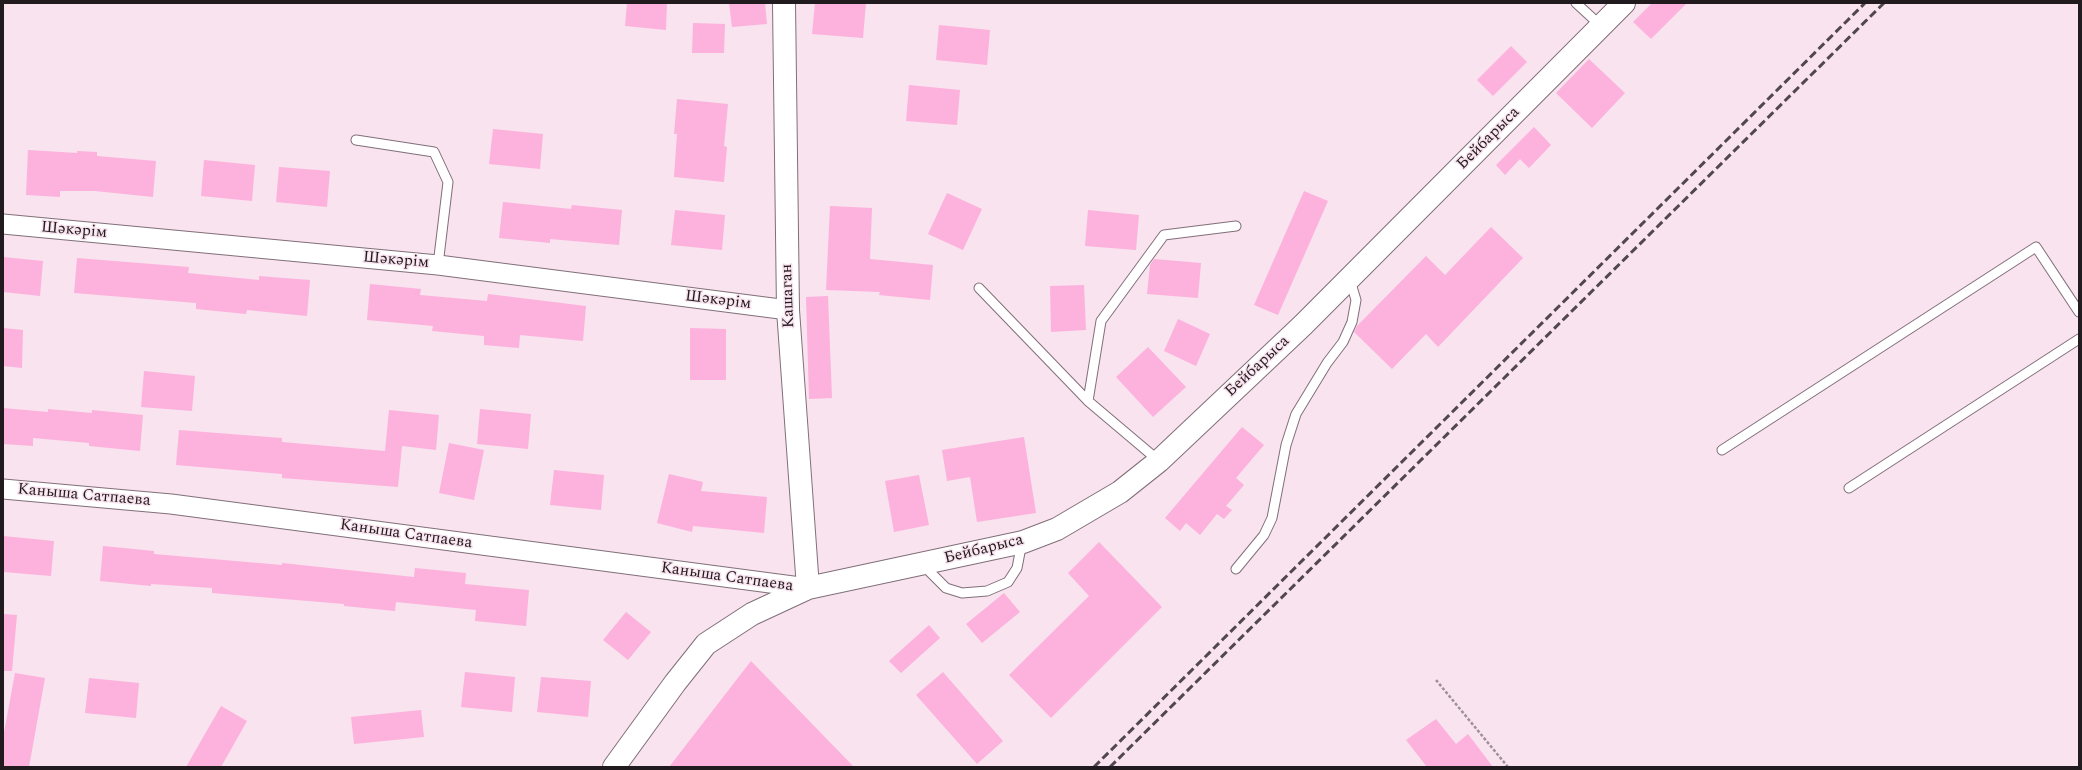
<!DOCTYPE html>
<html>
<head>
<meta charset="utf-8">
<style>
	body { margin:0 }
	#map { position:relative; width:2082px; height:770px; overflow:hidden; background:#f8e3ee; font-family:Spectral,serif }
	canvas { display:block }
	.frame { position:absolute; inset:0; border:4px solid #211a1e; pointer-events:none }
</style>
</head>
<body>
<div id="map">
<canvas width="2082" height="770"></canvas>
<div class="frame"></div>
</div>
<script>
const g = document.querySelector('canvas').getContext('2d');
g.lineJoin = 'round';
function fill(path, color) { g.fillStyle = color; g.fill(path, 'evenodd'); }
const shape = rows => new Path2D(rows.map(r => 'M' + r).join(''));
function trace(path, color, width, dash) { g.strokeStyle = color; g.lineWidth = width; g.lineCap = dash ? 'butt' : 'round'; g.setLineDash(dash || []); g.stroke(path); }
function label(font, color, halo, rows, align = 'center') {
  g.font = font + ' Spectral,serif'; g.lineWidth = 3; g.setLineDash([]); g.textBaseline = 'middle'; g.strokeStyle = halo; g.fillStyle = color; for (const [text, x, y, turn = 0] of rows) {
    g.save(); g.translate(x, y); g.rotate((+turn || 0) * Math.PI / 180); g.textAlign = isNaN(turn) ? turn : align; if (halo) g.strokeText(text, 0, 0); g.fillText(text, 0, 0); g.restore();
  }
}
fill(shape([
	[627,3,667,3,666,30,625,26],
	[729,3,765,3,767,24,732,27],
	[815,3,866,3,863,38,812,34],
	[1652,3,1687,3,1651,39,1633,22],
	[693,23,725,24,724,53,692,53],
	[939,25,990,30,987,65,936,60],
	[1511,46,1527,62,1493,96,1477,80],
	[1589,59,1625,93,1592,128,1556,93],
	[909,85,960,90,957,125,906,121],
	[677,99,728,104,724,146,727,147,724,182,674,177,677,134,674,134],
	[1534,127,1551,145,1529,168,1520,159,1505,175,1496,165],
	[493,129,543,134,540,169,489,164],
	[28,150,77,153,77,151,97,152,97,156,156,161,153,197,95,191,60,191,60,197,26,195],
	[204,160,255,165,252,201,201,196],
	[279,167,330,171,327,207,276,202],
	[1304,191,1328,201,1278,315,1254,305],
	[947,193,982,209,963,250,928,234],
	[503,202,571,209,572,205,622,210,619,245,550,239,550,243,499,238],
	[830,206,872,208,870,259,933,265,930,300,879,295,880,292,826,290],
	[675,210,725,215,722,250,671,245],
	[1088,210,1139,215,1136,250,1085,246],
	[1491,227,1523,258,1438,347,1426,334,1392,369,1354,332,1357,326,1426,256,1445,275],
	[3,257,43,261,40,296,3,292],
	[77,258,189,267,188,273,259,280,259,276,310,280,307,316,247,310,246,314,196,309,196,303,74,293],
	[1154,259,1201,263,1198,298,1147,294,1150,265],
	[370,284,421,289,420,295,487,301,488,294,586,306,583,341,520,335,519,348,484,345,484,336,432,331,433,326,367,320],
	[1084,285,1086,330,1051,332,1050,286],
	[828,296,832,398,809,399,806,297],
	[1178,319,1210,334,1196,366,1164,351],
	[3,328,23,330,22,368,3,366],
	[690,328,726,329,726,380,690,380],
	[1148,347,1186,387,1153,417,1116,377],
	[144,371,195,376,192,411,141,407],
	[3,408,48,412,48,409,92,413,92,410,143,415,140,451,89,446,89,443,33,438,33,446,3,444],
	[480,409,531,414,528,449,477,444],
	[389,410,439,415,436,450,402,446,398,487,282,478,282,474,176,465,179,430,282,438,282,442,385,451],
	[1242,427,1264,445,1236,478,1244,485,1226,506,1232,510,1224,519,1217,514,1200,535,1186,523,1180,531,1165,518],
	[1024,437,1036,513,977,522,970,477,947,481,942,450],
	[449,443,484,450,474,500,439,493],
	[554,470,604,475,601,510,550,505],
	[669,474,703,482,701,491,767,497,764,533,693,526,692,532,657,523],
	[919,475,929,525,894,532,885,481],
	[3,536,54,541,51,576,3,572],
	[1099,542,1162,607,1051,718,1009,675,1089,596,1068,573],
	[103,546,154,551,154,554,282,565,282,563,414,577,415,568,466,573,465,584,529,590,526,626,475,621,476,610,396,602,395,611,344,606,344,604,212,593,212,588,151,584,151,586,100,581],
	[1004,593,1020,612,982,643,966,624],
	[626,612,651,632,628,660,603,640],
	[3,614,17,615,12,671,3,671],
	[929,625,940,638,901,673,889,661],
	[751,661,854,767,669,767],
	[465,672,515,677,512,712,461,707],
	[943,672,1003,741,977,764,916,695],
	[15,673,45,678,29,767,3,767,3,738],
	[541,677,591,681,588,717,537,712],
	[89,678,139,683,136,718,85,713],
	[221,706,247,721,221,767,186,767],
	[421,710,424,737,354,744,351,717],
	[1436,719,1456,744,1468,734,1493,767,1427,767,1406,740]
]), '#fdb1dd');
const lane = shape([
	[1576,3,1601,26],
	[356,140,434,152,448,182,438,265],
	[979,288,1088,401,1159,461],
	[1088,401,1101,321,1164,235,1236,226],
	[1722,450,2036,247,2079,312],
	[1849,488,2079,339],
	[923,565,946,588,962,593,987,591,1008,582,1017,568,1022,542],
	[1236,569,1264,535,1272,518,1286,445,1296,414,1327,363,1343,342,1352,322,1356,300,1350,280]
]);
const street = shape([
	[3,224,438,265,788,310],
	[3,489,171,504,808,588]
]);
const secondary = shape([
	[784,3,788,310,808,588],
	[614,767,675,683,706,644,752,614,808,588,1023,542,1057,529,1120,492,1159,461,1303,325,1624,3]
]);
trace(lane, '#816f79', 11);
trace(street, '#816f79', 21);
trace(secondary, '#816f79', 24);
trace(shape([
	[1436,680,1508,767]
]), '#9f8f97', 2.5, [3, 2]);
trace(lane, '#fff', 9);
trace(street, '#fff', 19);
trace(secondary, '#fff', 22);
trace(shape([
	[1094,767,1865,3],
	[1110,767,1884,3]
]), '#51474d', 3, [8, 4]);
label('16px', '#211a1e', '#f8e3ee', [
	["Бейбарыса",1489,139,-45],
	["Шәкәрім",74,231,5],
	["Шәкәрім",396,261,5],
	["Кашаган",789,296,-92],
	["Шәкәрім",718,301,7],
	["Бейбарыса",1258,367,-43],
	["Каныша Сатпаева",84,496,5],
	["Каныша Сатпаева",406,535,8],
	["Бейбарыса",984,550,-14],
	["Каныша Сатпаева",727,578,8]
]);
</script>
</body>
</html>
